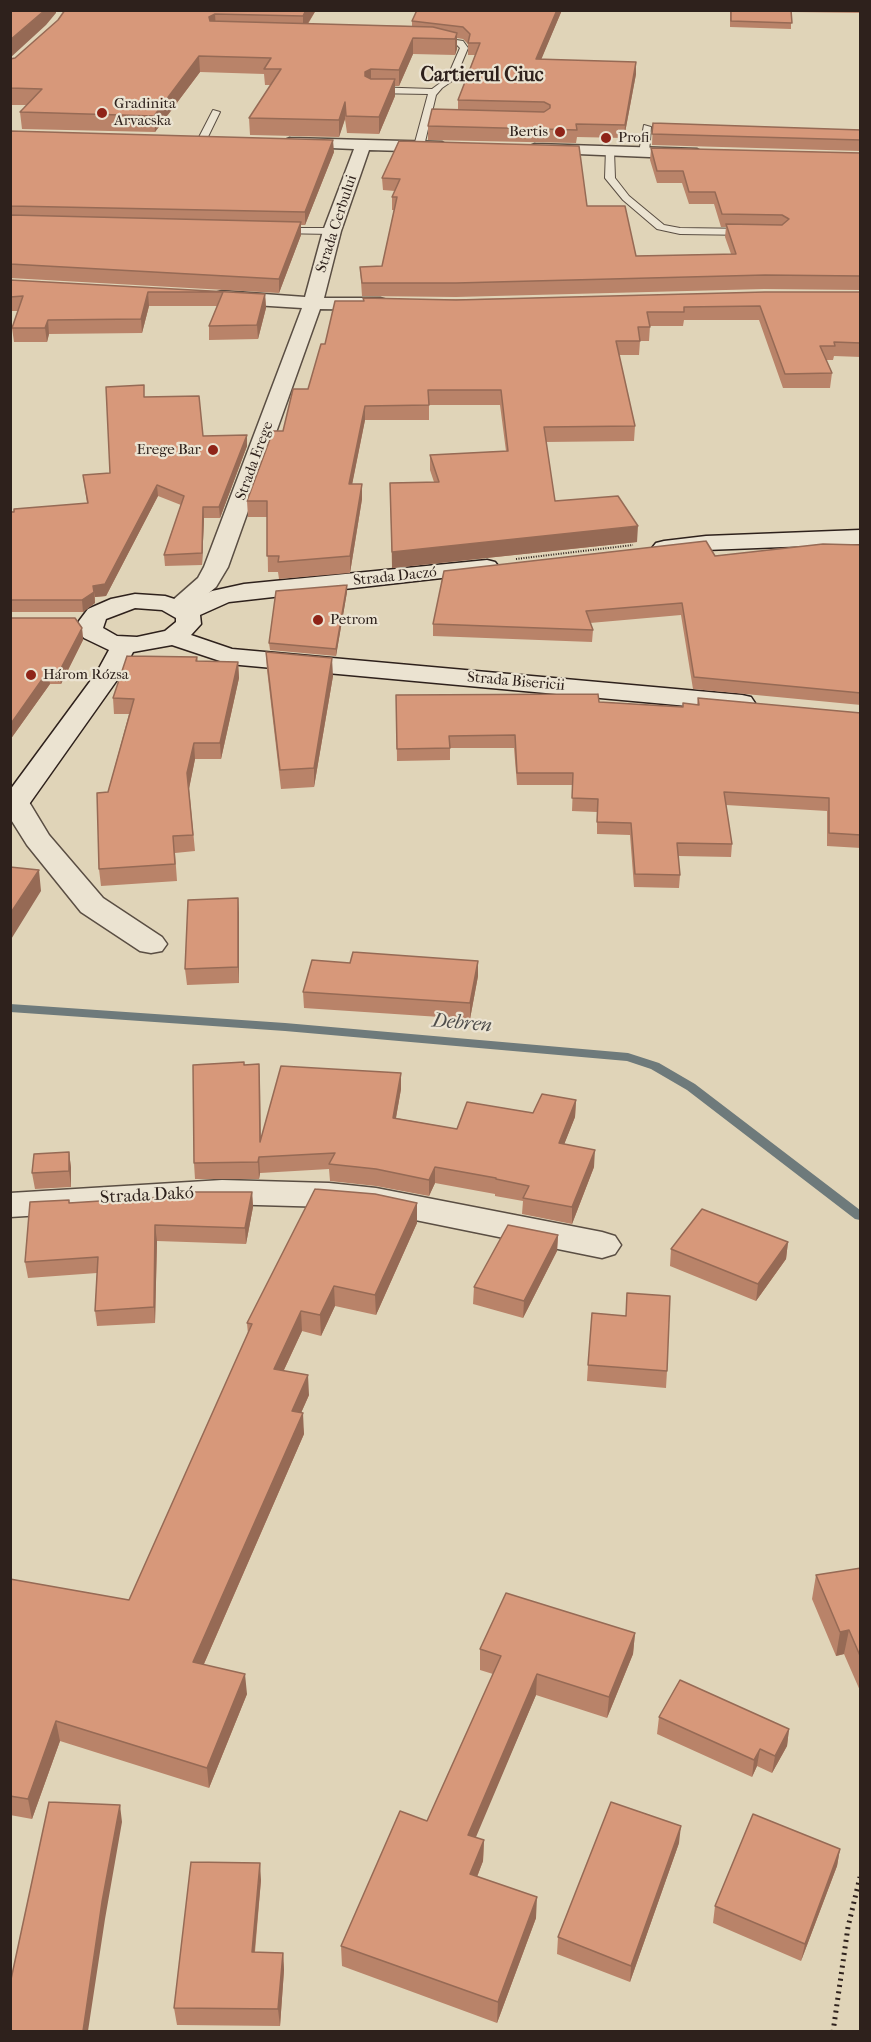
<!DOCTYPE html>
<html>
<head>
<meta charset="utf-8">
<style>
	body { margin:0 }
	#map { position:relative; width:871px; height:2042px; overflow:hidden; background:#e0d4b8; font-family:"IM FELL French Canon",serif }
	canvas { display:block }
	.frame { position:absolute; inset:0; border:12px solid #2e211c; pointer-events:none }
</style>
</head>
<body>
<div id="map">
<canvas width="871" height="2042"></canvas>
<div class="frame"></div>
</div>
<script>
const g = document.querySelector('canvas').getContext('2d');
g.lineJoin = 'round';
const shape = rows => new Path2D(rows.map(r => 'M' + r).join(''));
function fill(path, color) { g.fillStyle = color; g.fill(path, 'evenodd'); }
function trace(path, color, width, dash) { g.strokeStyle = color; g.lineWidth = width; g.lineCap = dash ? 'butt' : 'round'; g.setLineDash(dash || []); g.stroke(path); }
function label(font, color, halo, rows, align = 'center') {
  g.font = font + ' "IM FELL French Canon",serif'; g.lineWidth = 4.5; g.setLineDash([]); g.textBaseline = 'middle'; g.strokeStyle = halo; g.fillStyle = color; for (const [text, x, y, turn = 0] of rows) {
    g.save(); g.translate(x, y); g.rotate((+turn || 0) * Math.PI / 180); g.textAlign = isNaN(turn) ? turn : align; if (halo) g.strokeText(text, 0, 0); g.fillText(text, 0, 0); g.restore();
  }
}
fill(shape([
	[10,1004,285,1023,628,1053,659,1063,695,1084,860,1210,860,1220,855,1219,687,1090,651,1069,627,1061,285,1031,10,1012,10,1004]
]), '#6e7a7b');
const lane = shape([
	[429,36,463,41,468,48,455,79,442,88,436,95,424,146,419,149,414,146,428,94,371,93,367,90,371,87,432,89,447,78,460,48,457,45,429,40,429,36],
	[213,110,220,112,205,143,199,143,197,141,213,110],
	[644,125,651,127,649,152,644,155,639,152,644,125],
	[606,149,614,151,615,178,629,196,664,225,680,228,751,229,756,232,751,235,680,234,657,229,623,200,605,178,606,149],
	[271,228,332,228,337,231,332,234,275,233,270,230,271,228]
]);
const street = shape([
	[290,138,442,142,450,147,442,152,369,150,341,231,324,298,380,298,387,300,389,304,387,308,380,310,320,309,228,567,216,587,186,612,177,614,168,612,165,607,198,578,204,567,302,308,222,303,215,301,213,297,215,293,222,291,305,297,323,231,354,149,285,146,282,143,285,140,290,138],
	[535,144,697,149,705,154,697,159,530,152,527,149,530,146,535,144],
	[16,794,26,797,49,835,103,898,162,937,167,944,162,951,151,953,140,951,81,912,27,845,10,818,10,796,16,794],
	[222,1180,329,1183,376,1188,602,1232,615,1236,621,1245,615,1254,602,1258,376,1212,329,1207,222,1204,10,1217,10,1193,222,1180]
]);
const secondary = shape([
	[860,530,860,544,706,550,664,555,656,553,652,548,656,543,664,541,706,536,860,530],
	[487,560,495,562,499,567,495,572,229,602,200,615,201,624,191,635,232,649,742,695,751,697,755,703,751,709,742,711,229,664,172,645,133,652,122,673,20,817,10,820,10,790,97,672,109,650,84,638,80,633,77,627,79,621,88,609,111,599,135,594,165,596,187,603,212,591,244,584,487,560],
	[135,608,162,610,176,618,176,622,165,631,137,637,117,636,103,628,106,619,135,608]
]);
trace(lane, '#5a4e43', 2);
trace(street, '#5a4e43', 3);
trace(secondary, '#2e211c', 3);
trace(shape([
	[516,559,633,545]
]), '#2e211c', 2, [1, 1.5]);
trace(shape([
	[833,2032,848,1927,860,1877]
]), '#2e211c', 5, [2, 4.5]);
fill(lane, '#ebe3d1');
fill(street, '#ebe3d1');
fill(secondary, '#ebe3d1');
fill(shape([
	[65,10,316,10,308,24,412,26,412,21,562,10,541,59,636,74,624,138,577,137,576,143,428,140,428,126,458,110,458,100,475,55,468,55,468,44,463,39,457,38,457,49,455,55,413,54,399,86,395,86,395,96,379,134,347,133,345,119,339,137,250,135,249,118,271,85,265,85,264,74,200,72,155,132,22,129,20,112,27,105,10,105,10,59,15,58,58,20],
	[730,10,861,10,861,13,791,12,791,29,730,27],
	[653,123,861,130,861,151,652,145],
	[10,131,334,152,305,225,301,225,301,235,279,293,10,278],
	[399,141,587,206,636,256,731,254,725,237,726,227,721,227,714,204,689,204,682,183,657,183,650,160,651,148,861,153,861,290,764,289,456,297,362,296,360,267,382,266,394,210,392,210,392,197,395,191,383,190,382,178],
	[10,280,265,294,266,308,258,339,209,340,209,326,217,306,149,306,142,333,49,334,47,342,14,342,12,328,18,311,10,311],
	[861,292,861,357,834,356,833,360,826,360,832,373,830,388,783,388,759,320,684,320,683,326,650,326,649,341,640,341,639,355,619,355,635,426,634,441,546,442,555,501,637,542,392,568,390,483,434,482,430,470,430,455,506,451,500,405,429,405,429,420,365,420,352,484,362,484,362,499,350,573,279,579,278,572,268,572,267,517,248,517,247,501,283,431,308,389,325,344,363,301],
	[145,397,203,436,247,446,220,518,204,518,202,565,165,566,164,555,181,505,158,496,106,596,95,597,95,603,83,612,10,612,10,512,87,503,83,475,110,473],
	[861,545,861,705,693,689,681,615,590,623,593,630,592,642,433,636,433,624,715,556],
	[347,585,347,592,336,656,270,650,269,643],
	[10,618,82,628,83,640,61,684,50,684,10,740],
	[266,652,333,676,314,787,281,789,267,670],
	[197,657,198,662,238,662,239,678,221,759,195,759,189,788,195,851,175,853,177,881,101,886,99,869,108,792,129,714,114,714,113,698],
	[396,695,599,702,683,707,697,705,698,698,861,713,861,848,827,846,827,811,726,805,732,844,731,857,678,856,680,875,679,888,634,887,630,835,597,834,597,812,572,811,573,785,517,785,514,748,450,748,450,760,397,761],
	[238,898,239,983,187,985,185,969],
	[478,976,470,1019,304,1008,303,992],
	[244,1065,260,1080,260,1139,401,1073,401,1089,396,1118,457,1129,533,1113,576,1100,575,1117,564,1144,594,1167,572,1224,522,1214,523,1201,495,1196,495,1194,435,1183,429,1196,376,1186,330,1181,329,1169,260,1173,259,1179,195,1179,194,1163],
	[69,1152,71,1168,71,1187,35,1189,32,1173],
	[252,1192,253,1207,246,1244,157,1241,155,1323,97,1326,95,1311,97,1273,28,1278,25,1262,69,1203],
	[417,1203,417,1223,376,1315,335,1306,321,1336,302,1331,284,1370,309,1395,301,1413,304,1434,204,1664,247,1694,209,1788,60,1741,32,1819,10,1815,10,1579,129,1600,248,1334,247,1323],
	[558,1235,557,1251,523,1318,473,1304,474,1287],
	[788,1242,786,1259,756,1301,670,1266,671,1249],
	[588,1365,667,1371,666,1388,587,1381],
	[861,1568,861,1693,844,1654,836,1656,812,1599,816,1575],
	[635,1633,633,1654,607,1718,536,1695,475,1837,484,1840,483,1861,477,1877,536,1918,497,2023,342,1966,341,1946,427,1821,493,1674,480,1670,480,1649],
	[659,1717,789,1729,787,1746,772,1773,757,1766,752,1777,657,1734],
	[679,1843,630,1982,557,1954,558,1937],
	[840,1849,837,1866,801,1961,713,1923,715,1906],
	[261,1880,255,1952,283,1953,284,1970,280,2026,177,2025,174,2008]
]), '#b98369');
fill(shape([
	[45,10,56,10,56,13,46,25,10,58,10,40],
	[306,10,316,10,303,31,303,16],
	[557,10,562,10,536,72,536,59],
	[215,14,216,29,210,32,209,17],
	[457,33,457,49,455,55,455,39],
	[413,38,413,54,399,86,399,70],
	[199,56,200,72,155,132,154,116],
	[636,62,636,74,624,138,625,125],
	[371,69,371,85,366,88,365,72],
	[395,79,395,96,379,134,379,117],
	[345,102,345,119,339,137,339,120],
	[333,140,334,152,305,225,305,212],
	[301,222,301,235,279,293,279,279],
	[148,292,149,306,142,333,141,319],
	[265,294,266,308,258,339,257,325],
	[48,320,49,334,47,342,45,328],
	[365,406,365,420,349,500,349,484],
	[247,435,247,446,220,518,219,507],
	[362,484,362,499,350,573,350,556],
	[157,485,158,496,106,596,95,597,93,586],
	[203,507,204,518,202,565,202,553],
	[638,526,637,542,392,568,392,552],
	[347,585,347,592,336,656,336,649],
	[94,592,95,603,83,612,82,600],
	[82,628,83,640,61,684,59,672],
	[332,658,333,676,314,787,314,768],
	[238,662,239,678,221,759,220,743],
	[48,671,50,684,10,740,10,725],
	[194,743,195,759,189,789,187,773],
	[39,870,41,891,10,941,10,914],
	[238,898,239,913,239,983,238,967],
	[478,961,478,976,470,1019,470,1003],
	[259,1064,260,1080,261,1158,260,1142],
	[401,1073,401,1089,393,1134,393,1118],
	[576,1100,575,1117,558,1160,559,1143],
	[595,1150,594,1167,572,1224,572,1207],
	[69,1152,71,1168,71,1187,69,1171],
	[259,1157,260,1173,259,1179,258,1162],
	[435,1167,435,1183,429,1196,429,1180],
	[252,1192,253,1207,246,1244,245,1228],
	[417,1203,417,1223,376,1315,375,1295],
	[155,1225,157,1241,155,1323,154,1307],
	[558,1235,557,1251,523,1318,524,1301],
	[788,1242,786,1259,756,1301,758,1284],
	[334,1286,335,1306,321,1336,320,1315],
	[301,1311,302,1331,275,1389,274,1369],
	[308,1375,309,1395,293,1431,292,1411],
	[303,1413,304,1434,196,1682,193,1662],
	[849,1630,844,1654,836,1656,840,1632],
	[635,1633,633,1654,607,1718,609,1697],
	[245,1674,247,1694,209,1788,207,1768],
	[537,1674,536,1695,468,1856,468,1835],
	[56,1721,60,1741,32,1819,28,1799],
	[789,1729,787,1746,772,1773,775,1756],
	[760,1749,757,1766,752,1777,754,1760],
	[120,1805,122,1822,105,1919,88,2031,83,2031,102,1902],
	[681,1826,679,1843,630,1982,631,1966],
	[484,1840,483,1861,470,1895,470,1874],
	[840,1849,837,1866,801,1961,805,1944],
	[260,1863,261,1880,253,1968,252,1952],
	[537,1897,536,1918,497,2023,498,2002],
	[283,1953,284,1970,280,2026,278,2009]
]), '#966a55');
const building = shape([
	[10,10,45,10,10,40,10,10],
	[65,10,306,10,303,16,215,14,209,17,210,21,433,27,457,33,455,39,413,38,399,70,371,69,365,72,365,76,371,79,395,79,379,117,346,116,345,102,339,120,249,118,281,69,264,69,271,58,199,56,154,116,20,112,42,89,10,88,10,59,15,58,58,20,65,10],
	[417,10,557,10,536,59,636,62,625,125,576,124,577,130,428,126,432,109,544,112,550,108,550,105,544,102,458,100,480,43,468,43,470,34,463,27,412,21,417,10],
	[731,10,791,10,792,23,731,21,731,10],
	[653,123,861,130,861,140,652,134,653,123],
	[10,131,333,140,305,212,10,206,10,131],
	[399,141,579,146,587,206,625,206,636,256,736,254,726,224,782,225,789,219,782,215,722,214,715,192,689,192,683,171,657,171,651,148,861,153,861,276,765,275,456,283,362,283,360,267,382,266,397,197,392,197,400,179,382,178,399,141],
	[10,215,301,222,279,279,10,264,10,215],
	[10,280,265,294,257,325,209,326,223,292,148,292,141,319,48,320,45,328,12,328,23,296,10,297,10,280],
	[765,292,861,292,861,343,834,342,835,346,820,346,832,373,785,374,760,306,684,307,684,312,647,312,650,327,638,327,640,341,616,341,635,426,544,427,555,501,618,496,638,526,392,552,390,483,439,482,430,455,508,451,501,390,428,390,429,405,365,406,349,484,362,484,350,556,278,562,279,556,267,556,267,501,247,501,273,431,283,431,293,389,308,389,321,344,325,344,335,301,364,301,363,298,456,300,765,292],
	[144,385,144,397,199,396,203,436,247,435,219,507,203,507,202,553,164,555,184,496,157,485,105,584,93,586,94,592,82,600,10,600,10,512,14,512,14,509,88,503,83,475,110,473,106,387,144,385],
	[706,541,715,556,823,544,861,545,861,693,694,677,682,603,586,611,593,630,433,624,444,571,706,541],
	[347,585,336,649,269,643,276,591,347,585],
	[10,618,75,618,82,628,59,672,48,671,10,725,10,618],
	[266,652,332,658,314,768,280,770,266,652],
	[127,656,197,657,196,661,238,662,220,743,194,743,187,773,193,835,173,836,175,864,99,869,97,793,108,792,134,699,113,698,127,656],
	[598,694,599,702,683,707,683,703,699,705,698,698,861,713,861,835,829,833,829,798,724,792,732,844,677,843,680,875,635,874,631,823,597,822,598,799,572,798,573,773,517,773,515,735,449,736,450,748,397,749,396,695,598,694],
	[10,867,39,870,10,914,10,867],
	[238,898,238,967,185,969,188,900,238,898],
	[353,952,478,961,470,1003,303,992,312,960,350,963,353,952],
	[244,1062,244,1065,259,1064,260,1142,281,1066,401,1073,393,1118,457,1129,467,1102,533,1113,542,1094,576,1100,559,1143,595,1150,572,1207,523,1198,529,1186,496,1179,496,1178,435,1167,429,1180,376,1169,329,1164,335,1153,259,1157,258,1162,194,1163,193,1065,244,1062],
	[69,1152,69,1171,32,1173,34,1154,69,1152],
	[315,1189,375,1194,417,1203,375,1295,334,1286,320,1315,301,1311,274,1369,308,1375,292,1411,303,1413,193,1662,245,1674,207,1768,56,1721,28,1799,10,1796,10,1579,129,1600,252,1324,247,1323,315,1189],
	[194,1192,252,1192,245,1228,155,1225,154,1307,95,1311,98,1257,25,1262,30,1202,69,1200,69,1203,194,1195,194,1192],
	[702,1209,788,1242,758,1284,671,1249,702,1209],
	[508,1225,558,1235,524,1301,474,1287,508,1225],
	[627,1293,670,1296,667,1371,588,1365,592,1313,626,1316,627,1293],
	[861,1568,861,1658,849,1630,840,1632,816,1575,861,1568],
	[506,1593,635,1633,609,1697,537,1674,468,1835,484,1840,470,1874,537,1897,498,2002,341,1946,400,1811,427,1821,501,1656,480,1649,506,1593],
	[680,1680,789,1729,775,1756,760,1749,754,1760,659,1717,680,1680],
	[49,1802,120,1805,102,1902,83,2031,10,2031,10,1984,49,1802],
	[611,1802,681,1826,631,1966,558,1937,611,1802],
	[753,1814,840,1849,805,1944,715,1906,753,1814],
	[191,1862,260,1863,252,1952,283,1953,278,2009,174,2008,191,1862]
]);
fill(building, '#d7987a');
trace(building, '#966a55', 1.5);
for (const [x, y, r, color] of [
	[102,113,6,"#8f2418"],
	[560,132,6,"#8f2418"],
	[606,138,6,"#8f2418"],
	[213,450,6,"#8f2418"],
	[318,620,6,"#8f2418"],
	[31,675,6,"#8f2418"]
]) { const dot = new Path2D(); dot.arc(x, y, r, 0, 2 * Math.PI); g.fillStyle = color; g.fill(dot); trace(dot, '#ebe3d1', 2); }
label('15px', '#2e211c', '#ebe3d1', [
	["Gradinita",114,104],
	["Arvacska",114,121],
	["Bertis",548,132,"right"],
	["Profi",618,138],
	["Erege Bar",201,450,"right"],
	["Petrom",330,620],
	["Három Rózsa",43,675]
], 'left');
label('15px', '#2e211c', '#ebe3d1', [
	["Strada Cerbului",337,224,-72],
	["Strada Erege",255,461,-70],
	["Strada Daczó",395,577,-6],
	["Strada Bisericii",516,682,5]
]);
label('18px', '#2e211c', '#ebe3d1', [
	["Strada Dakó",147,1196,-3]
]);
label('bold 20px', '#2e211c', '#ebe3d1', [
	["Cartierul Ciuc",482,76]
]);
label('italic 20px', '#4e4d4b', '#ebe3d1', [
	["Debren",462,1024,5]
]);
</script>
</body>
</html>
